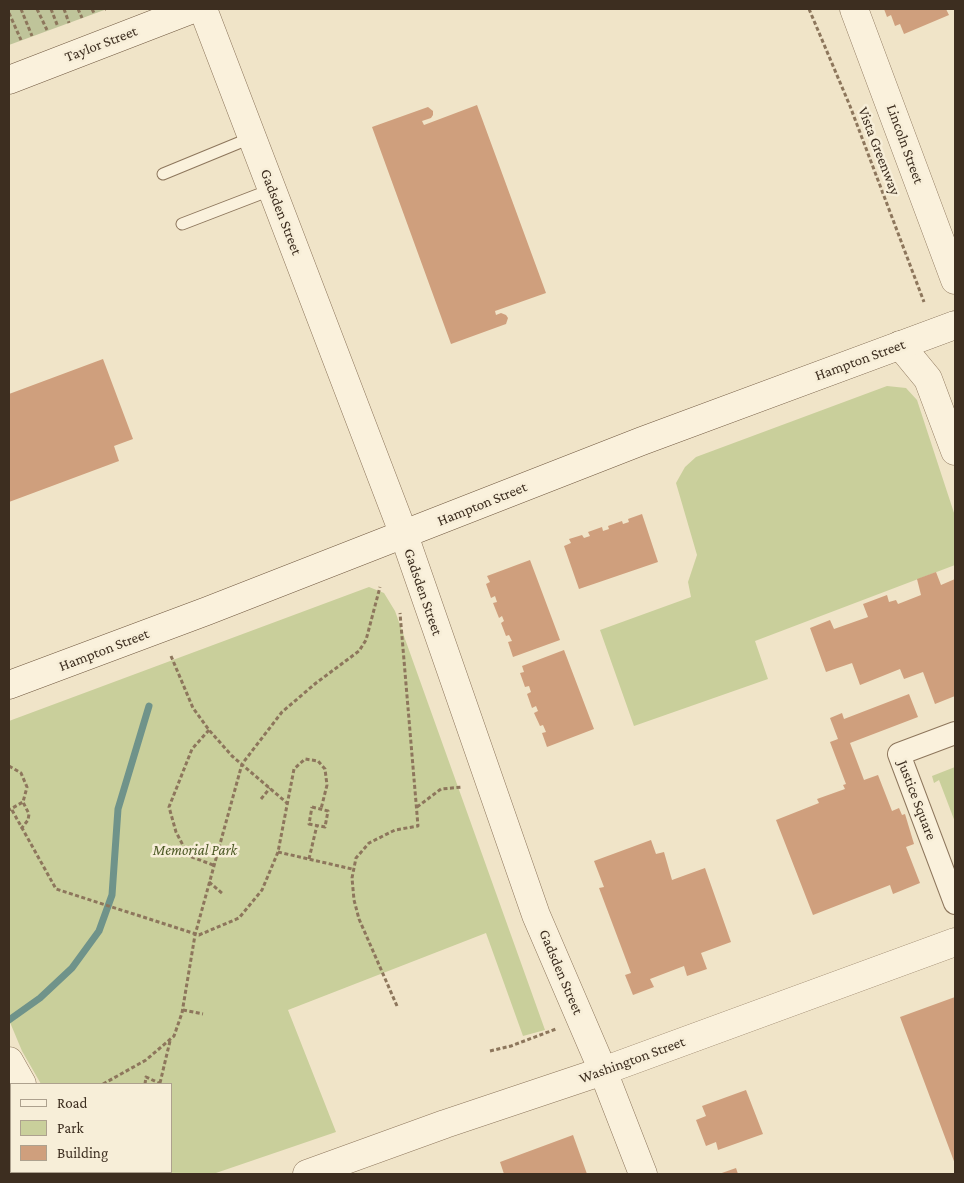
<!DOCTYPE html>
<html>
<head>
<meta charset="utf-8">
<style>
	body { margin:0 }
	#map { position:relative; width:964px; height:1183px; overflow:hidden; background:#f0e4c8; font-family:"Crimson Pro",serif }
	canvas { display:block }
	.frame { position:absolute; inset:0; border:10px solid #3d2e20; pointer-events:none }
	.legend { position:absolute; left:10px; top:1083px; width:162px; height:90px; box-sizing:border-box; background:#f7eed8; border:1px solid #ada18e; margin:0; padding:6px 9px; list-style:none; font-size:15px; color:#3d2e20 }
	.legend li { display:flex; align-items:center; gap:10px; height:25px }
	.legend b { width:25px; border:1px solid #ada18e }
</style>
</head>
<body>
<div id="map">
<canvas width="964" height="1183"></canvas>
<div class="frame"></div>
<ul class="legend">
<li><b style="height:6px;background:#faf1dc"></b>Road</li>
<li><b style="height:14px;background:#c9cf9b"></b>Park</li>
<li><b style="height:14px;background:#cf9f7d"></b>Building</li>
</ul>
</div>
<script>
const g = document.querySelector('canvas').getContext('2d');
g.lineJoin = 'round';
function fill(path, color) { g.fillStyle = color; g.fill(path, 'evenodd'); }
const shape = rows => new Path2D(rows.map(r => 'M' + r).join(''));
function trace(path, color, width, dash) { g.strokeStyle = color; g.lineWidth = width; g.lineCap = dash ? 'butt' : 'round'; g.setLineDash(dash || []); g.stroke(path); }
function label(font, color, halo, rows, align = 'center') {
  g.font = font + ' "Crimson Pro",serif'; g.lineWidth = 5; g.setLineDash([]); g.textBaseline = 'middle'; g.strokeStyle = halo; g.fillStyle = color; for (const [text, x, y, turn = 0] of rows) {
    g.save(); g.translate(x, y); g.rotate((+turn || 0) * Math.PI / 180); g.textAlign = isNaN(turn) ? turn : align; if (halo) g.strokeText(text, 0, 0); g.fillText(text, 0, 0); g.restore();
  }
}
fill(shape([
	[887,386,906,388,917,400,955,516,955,565,755,641,768,679,634,726,600,630,691,597,688,582,697,555,676,483,685,467,696,457],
	[369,587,384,593,395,611,545,1030,523,1036,486,933,288,1010,336,1132,213,1174,92,1174,89,1172,171,1172,171,1084,41,1084,22,1051,9,1020,9,721],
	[955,767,955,822,939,780,934,783,932,776],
	[9,1109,11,1114,11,1172,52,1172,54,1174,9,1174]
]), '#c9cf9b');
fill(shape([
	[9,9,107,9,9,45]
]), '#bfc49a');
trace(shape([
	[9,1020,40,998,72,968,99,931,112,895,118,809,149,706]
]), '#6f938a', 7);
fill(shape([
	[884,9,946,9,949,15,904,34,900,24,895,26,891,15,887,17],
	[477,105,546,293,495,311,496,315,501,313,506,315,508,318,506,324,451,344,372,127,428,107,433,111,433,115,431,118,422,121,424,125],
	[103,359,133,439,114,446,119,461,9,502,9,394],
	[642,514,658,562,579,589,564,546,571,543,569,539,582,535,584,538,590,536,588,532,602,527,603,531,609,529,608,526,622,521,623,524,629,522,628,519],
	[530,560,560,640,513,657,508,642,512,641,509,635,506,636,501,623,504,621,502,616,499,618,493,603,497,602,495,596,491,598,486,584,490,582,487,576],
	[936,572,941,585,955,579,955,696,935,704,923,672,904,679,900,669,860,685,852,663,826,672,810,628,830,620,834,629,868,617,863,604,887,595,889,602,896,600,898,604,921,595,917,579],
	[564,650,594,729,547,747,542,733,546,732,543,725,540,726,534,713,538,711,536,706,532,708,527,694,531,692,529,686,525,687,520,673,524,672,522,666],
	[909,694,918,717,850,743,864,780,878,775,892,811,899,808,902,815,905,814,914,844,906,847,920,883,893,894,890,885,813,915,776,820,819,803,817,799,845,789,843,785,846,784,830,742,838,739,830,718,842,713,844,719],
	[651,840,656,854,664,852,672,880,705,868,731,942,701,953,707,969,687,976,684,966,650,979,654,987,633,995,625,975,631,973,599,888,604,887,594,861],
	[955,997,955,1164,900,1017],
	[746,1090,763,1134,718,1150,716,1142,706,1146,696,1120,706,1116,702,1106],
	[573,1135,587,1174,504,1174,500,1162],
	[736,1168,738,1174,719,1174]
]), '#cf9f7d');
const service = shape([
	[163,174,253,137],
	[182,224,273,189]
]);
const minor = shape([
	[955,733,899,754,955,903]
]);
const tertiary = shape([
	[203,9,404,535,536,915,603,1071,643,1174],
	[854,9,955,280],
	[900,345,928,379,955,451],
	[9,1061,22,1084],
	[71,1172,72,1174],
	[307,1174,445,1124,603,1071,955,942]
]);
const secondary = shape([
	[9,80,193,9],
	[9,685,207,611,642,441,955,325]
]);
trace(service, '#8d765c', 13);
trace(minor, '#8d765c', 24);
trace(tertiary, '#8d765c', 29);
trace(secondary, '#6f573f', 29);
trace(shape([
	[21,9,32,36],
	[37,9,47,30],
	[51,9,58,27],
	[64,9,69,23],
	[78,9,82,18],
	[92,9,94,13],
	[105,9,106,9],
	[809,9,850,106,924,302],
	[9,13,21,40],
	[171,656,193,708,209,730,232,756,287,803],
	[209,730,192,749,169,807,176,832,186,851,192,857,213,865],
	[9,766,21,773,27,787,23,802,9,810],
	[261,799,270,788],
	[312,807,328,811,325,827,309,824,312,807],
	[417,807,441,789,462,787],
	[12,810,56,889,199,935,239,918,262,890,278,852,294,769,305,759,318,761,325,769,327,785,321,809],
	[21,829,28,820,29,814,23,802],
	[278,852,352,869],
	[309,859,317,825],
	[209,882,223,894],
	[397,1006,359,919,354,900,352,878,356,858,369,843,395,830,418,826,400,613],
	[183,1010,203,1014],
	[490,1051,511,1046,556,1029],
	[160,1083,170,1041],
	[103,1084,146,1060,174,1036,182,1013,195,935,242,764,282,712,316,683,359,651,366,640,380,587],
	[145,1084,146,1077,161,1084]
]), '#8d765c', 3, [4, 2.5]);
trace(service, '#faf1dc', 11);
trace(minor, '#faf1dc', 22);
trace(tertiary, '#faf1dc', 28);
trace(secondary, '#faf1dc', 28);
label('15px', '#3d2e20', '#f7eed8', [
	["Taylor Street",101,44,-21],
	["Lincoln Street",905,144,70],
	["Vista Greenway",879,151,69],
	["Gadsden Street",281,212,69],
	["Hampton Street",860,360,-20],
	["Hampton Street",482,504,-22],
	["Gadsden Street",423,592,71],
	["Hampton Street",104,650,-21],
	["Justice Square",917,800,69],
	["Gadsden Street",561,972,67],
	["Washington Street",632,1060,-20]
]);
label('italic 15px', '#4d5a26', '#f7eed8', [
	["Memorial Park",195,850]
]);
</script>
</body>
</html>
